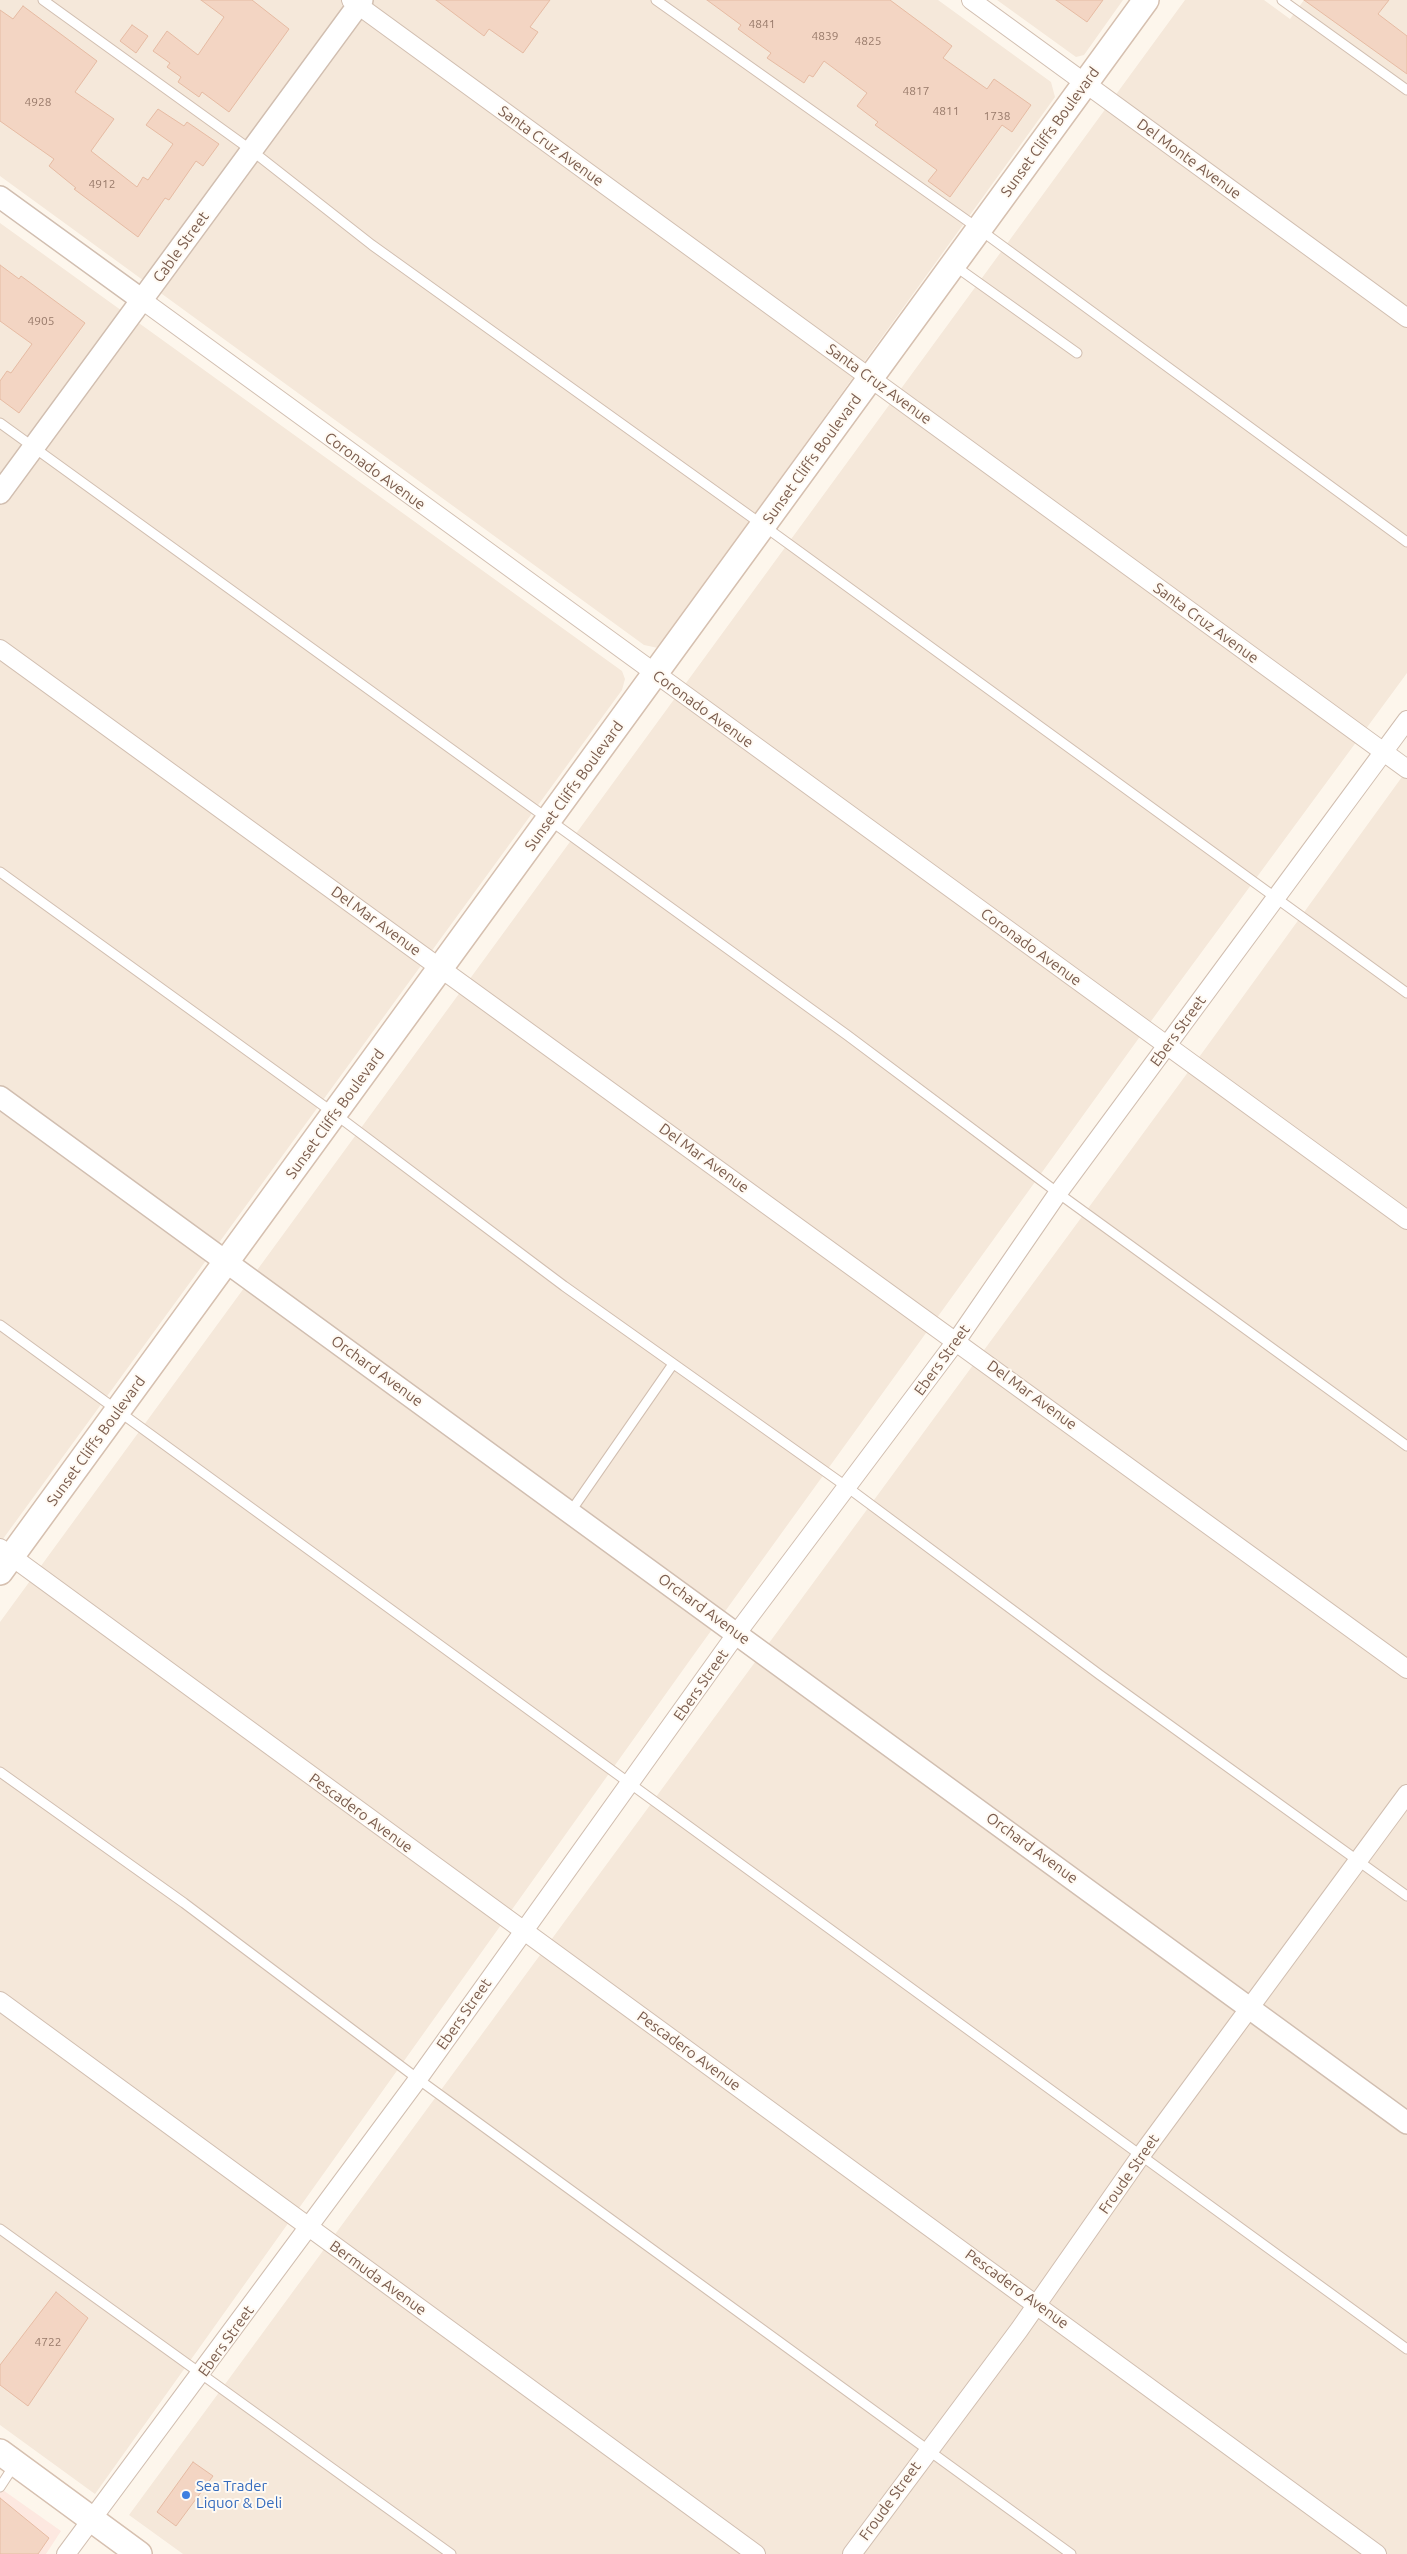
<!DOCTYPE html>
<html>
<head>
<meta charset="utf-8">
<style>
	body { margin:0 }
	canvas { display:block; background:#fdf6ec }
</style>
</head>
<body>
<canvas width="1407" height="2554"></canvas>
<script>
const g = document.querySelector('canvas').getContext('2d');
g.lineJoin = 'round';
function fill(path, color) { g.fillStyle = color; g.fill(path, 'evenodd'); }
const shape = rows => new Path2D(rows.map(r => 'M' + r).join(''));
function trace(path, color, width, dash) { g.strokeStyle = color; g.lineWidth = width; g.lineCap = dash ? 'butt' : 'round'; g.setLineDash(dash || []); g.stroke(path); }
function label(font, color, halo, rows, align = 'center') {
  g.font = font + ' Ubuntu,sans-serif'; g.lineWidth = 4; g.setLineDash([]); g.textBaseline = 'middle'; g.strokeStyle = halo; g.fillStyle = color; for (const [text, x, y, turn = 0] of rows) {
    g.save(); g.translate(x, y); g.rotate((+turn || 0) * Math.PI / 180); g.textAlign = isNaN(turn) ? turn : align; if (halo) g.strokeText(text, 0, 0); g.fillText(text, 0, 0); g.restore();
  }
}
fill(shape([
	[0,0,938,0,1051,82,1055,97,658,648,644,645,0,176],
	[997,0,1123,0,1084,55,1076,57],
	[1185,0,1264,0,1290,19,1304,0,1407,0,1407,673,1162,1006,695,1653,95,2494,0,2425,0,1622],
	[0,223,622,671,625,679,622,690,0,1543],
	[1407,770,1407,2554,183,2554,129,2515,1205,1049]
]), '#f5e8da');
fill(shape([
	[0,2488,61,2531,46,2554,0,2554]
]), '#fde8e0');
const building = shape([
	[201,0,252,0,289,29,229,112,202,92,199,97,178,82,181,77,167,67,170,63,153,51,167,31,198,55,224,17,201,0],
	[436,0,550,0,530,27,538,32,523,53,489,29,484,36,436,0],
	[707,0,890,0,952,46,943,58,987,89,994,79,1031,105,1012,132,1002,125,950,197,928,181,937,170,875,125,878,122,857,106,867,93,824,61,813,77,809,75,804,83,767,58,771,53,738,29,741,25,707,0],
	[1056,0,1103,0,1087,22,1056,0],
	[1304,0,1389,0,1378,14,1407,36,1407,74,1304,0],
	[23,6,97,61,75,92,114,119,91,151,137,187,143,177,148,180,173,144,146,125,158,109,184,126,187,122,219,144,203,166,196,161,169,200,165,198,138,237,74,189,76,188,49,166,54,159,0,121,0,10,13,19,23,6],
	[132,25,148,36,136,53,120,41,132,25],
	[0,265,19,279,21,276,85,323,19,413,0,399,0,381,7,371,11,373,32,344,0,321,0,265],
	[56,2292,88,2318,28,2406,0,2385,0,2365,56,2292],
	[193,2462,213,2476,176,2526,157,2512,193,2462],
	[0,2498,49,2538,38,2554,0,2554,0,2498]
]);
fill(building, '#f3d5c3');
trace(building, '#e6bba3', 1);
const service = shape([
	[43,0,251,150,372,245,764,526,1407,993],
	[656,0,979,229,1407,542],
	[1282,0,1407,90],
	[955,266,1077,353],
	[0,423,847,1035,1058,1193,1407,1446],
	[0,872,335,1114,564,1286,847,1487,1100,1675,1407,1896],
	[0,1325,1407,2349],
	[571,1511,673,1364],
	[0,1772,184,1903,418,2079,1071,2554],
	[0,2229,451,2554],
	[0,2487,15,2464]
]);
const minor = shape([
	[351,0,1407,769],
	[971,0,1407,318],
	[142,300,1407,1220],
	[0,649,1407,1669],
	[0,1548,1377,2554],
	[0,2001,756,2554],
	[66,2554,418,2079,737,1633,957,1340,1058,1193,1407,720],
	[852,2554,1019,2330,1142,2154,1407,1794]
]);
const tertiary = shape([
	[0,197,142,300],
	[0,493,362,0],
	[0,1097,1407,2123]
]);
const secondary = shape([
	[0,1572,1146,0],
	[0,2452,139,2554]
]);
trace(service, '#d1beb0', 11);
trace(minor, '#d1beb0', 20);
trace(tertiary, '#d1beb0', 24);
trace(secondary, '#d6c0b0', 28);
trace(service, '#fff', 9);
trace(minor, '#fff', 18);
trace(tertiary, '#fff', 21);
trace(secondary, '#fff', 25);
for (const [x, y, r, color] of [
	[186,2495,5,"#3f7fe0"]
]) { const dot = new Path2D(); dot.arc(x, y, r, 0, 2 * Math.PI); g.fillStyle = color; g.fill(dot); trace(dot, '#fffaf3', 2); }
label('12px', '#987a6a', null, [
	["4841",762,24],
	["4839",825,36],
	["4825",868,41],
	["4817",916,91],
	["4928",38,102],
	["4811",946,111],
	["1738",997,116],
	["4912",102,184],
	["4905",41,321],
	["4722",48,2342]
]);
label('15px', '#7a5c4d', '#fffaf3', [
	["Sunset Cliffs Boulevard",1050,132,-54],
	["Santa Cruz Avenue",551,146,36],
	["Del Monte Avenue",1189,159,36],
	["Cable Street",181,247,-54],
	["Santa Cruz Avenue",879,384,36],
	["Sunset Cliffs Boulevard",812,459,-54],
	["Coronado Avenue",375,471,36],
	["Santa Cruz Avenue",1206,623,36],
	["Coronado Avenue",703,709,36],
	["Sunset Cliffs Boulevard",574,786,-54],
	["Del Mar Avenue",376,921,36],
	["Coronado Avenue",1031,947,36],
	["Ebers Street",1178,1031,-54],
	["Sunset Cliffs Boulevard",335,1114,-54],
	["Del Mar Avenue",704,1158,36],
	["Ebers Street",942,1360,-54],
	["Orchard Avenue",377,1371,36],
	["Del Mar Avenue",1032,1395,36],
	["Sunset Cliffs Boulevard",96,1441,-54],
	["Orchard Avenue",704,1609,36],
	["Ebers Street",701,1685,-55],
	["Pescadero Avenue",361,1813,36],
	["Orchard Avenue",1032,1848,36],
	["Ebers Street",464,2014,-55],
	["Pescadero Avenue",689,2051,36],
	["Froude Street",1129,2174,-55],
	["Bermuda Avenue",378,2278,36],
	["Pescadero Avenue",1017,2289,36],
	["Ebers Street",226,2341,-54],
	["Froude Street",890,2501,-54]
]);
label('15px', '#366cbe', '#fffaf3', [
	["Sea Trader",196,2486],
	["Liquor & Deli",196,2503]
], 'left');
</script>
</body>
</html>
